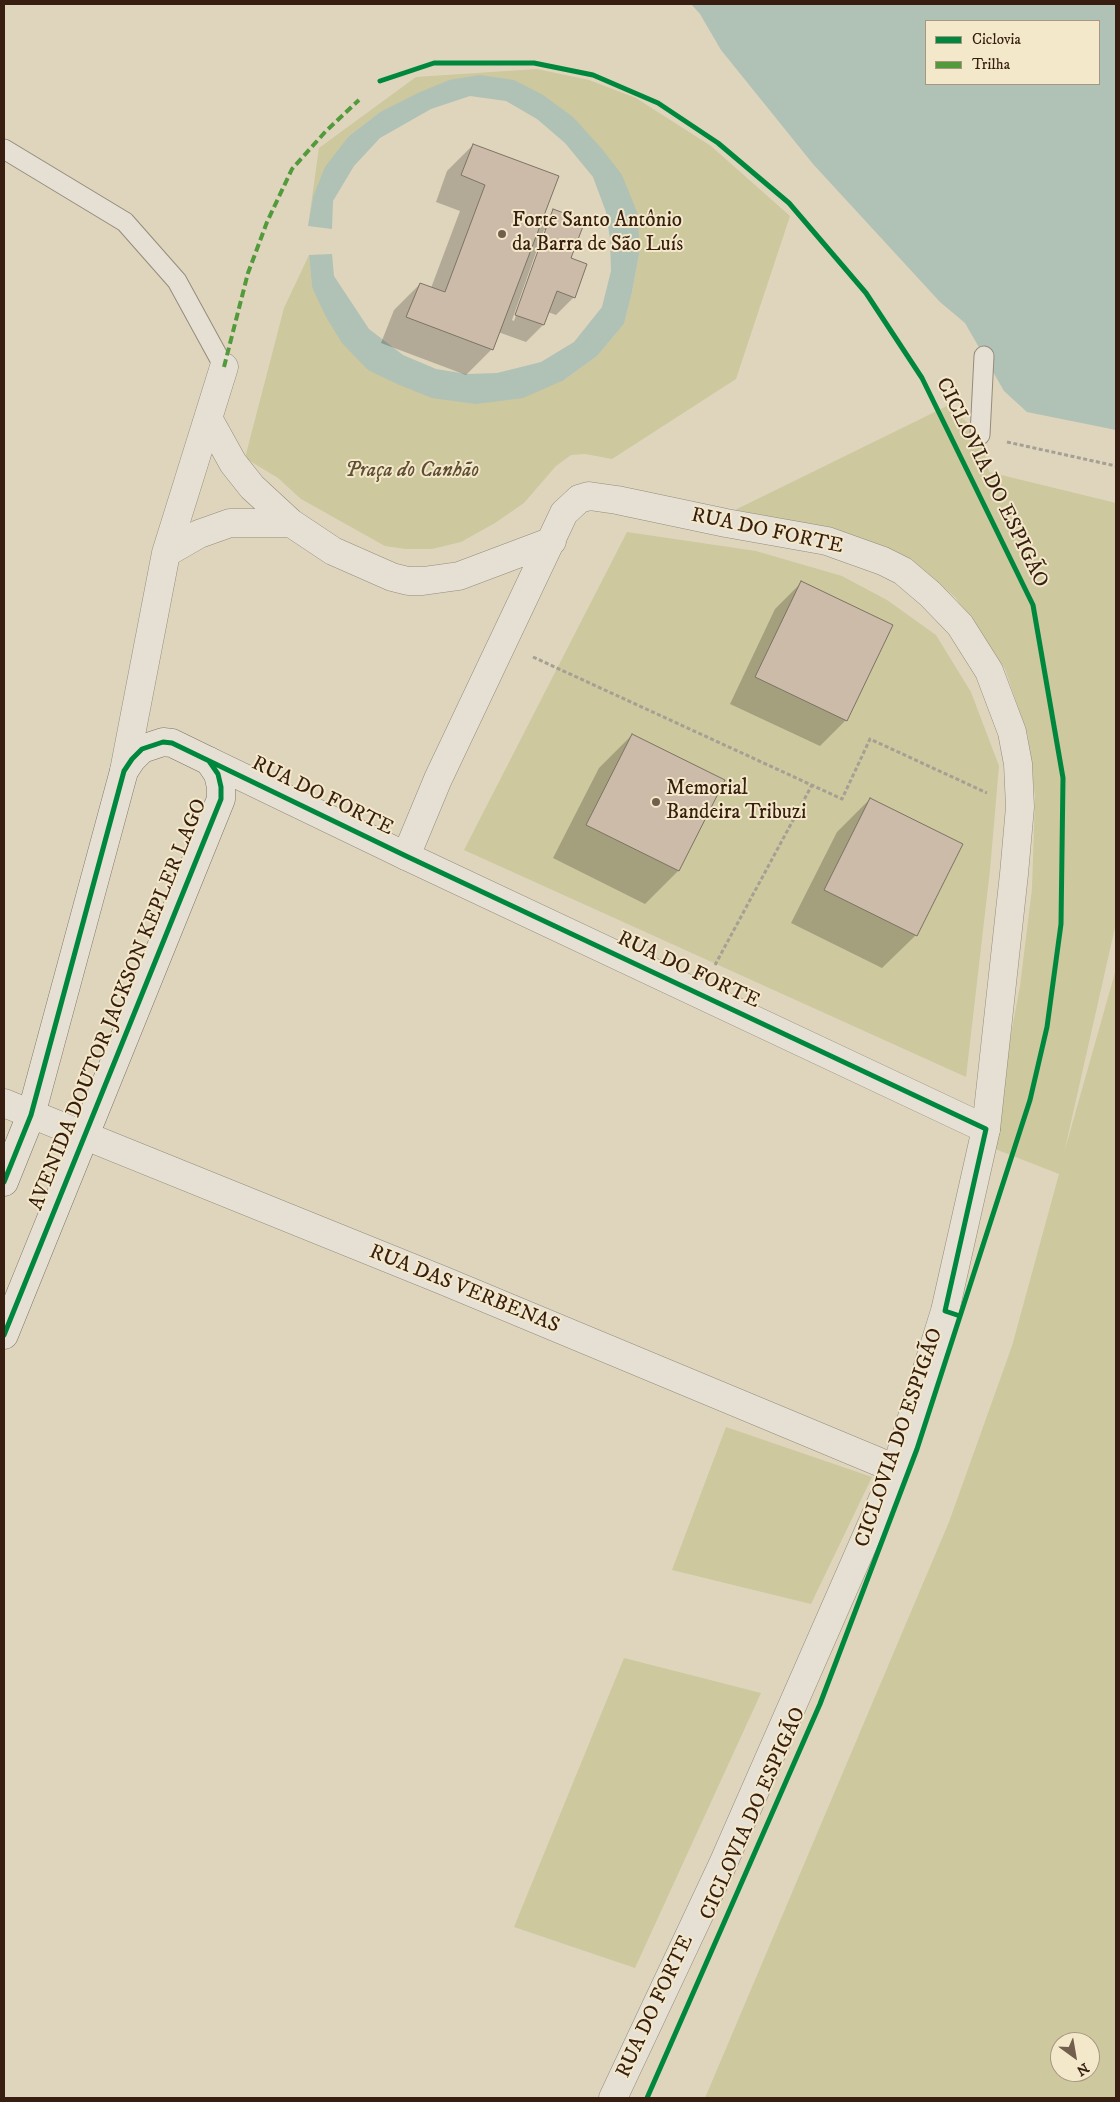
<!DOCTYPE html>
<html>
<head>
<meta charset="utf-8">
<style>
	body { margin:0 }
	#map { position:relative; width:1120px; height:2102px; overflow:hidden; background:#dfd5bc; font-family:"IM FELL DW Pica",serif }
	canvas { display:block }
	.frame { position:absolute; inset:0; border:5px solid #381e11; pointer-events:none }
	.legend { position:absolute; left:925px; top:20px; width:175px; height:65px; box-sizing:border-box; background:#f3e8ca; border:1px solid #a89780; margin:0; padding:6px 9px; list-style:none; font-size:15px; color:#381e11 }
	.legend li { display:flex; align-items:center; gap:10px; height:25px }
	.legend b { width:25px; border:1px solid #a89780 }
	.north { position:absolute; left:1050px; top:2032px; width:50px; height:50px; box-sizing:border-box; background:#f3e8ca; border:1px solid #a89780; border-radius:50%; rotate:148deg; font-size:14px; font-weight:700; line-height:20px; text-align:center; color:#381e11 }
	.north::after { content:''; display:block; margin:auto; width:18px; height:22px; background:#725e4d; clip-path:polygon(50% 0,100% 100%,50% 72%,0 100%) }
</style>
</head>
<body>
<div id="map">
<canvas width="1120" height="2102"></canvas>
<div class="frame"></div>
<ul class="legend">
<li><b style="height:6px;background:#00873e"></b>Ciclovia</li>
<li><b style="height:6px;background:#529a3c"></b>Trilha</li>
</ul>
<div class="north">N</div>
</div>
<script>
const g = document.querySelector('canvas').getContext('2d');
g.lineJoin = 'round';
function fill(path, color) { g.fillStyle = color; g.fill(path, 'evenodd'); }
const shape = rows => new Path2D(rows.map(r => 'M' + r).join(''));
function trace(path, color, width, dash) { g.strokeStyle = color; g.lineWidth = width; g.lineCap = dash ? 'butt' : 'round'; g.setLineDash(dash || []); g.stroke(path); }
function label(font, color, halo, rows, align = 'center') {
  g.font = font + ' "IM FELL DW Pica",serif'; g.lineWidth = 4; g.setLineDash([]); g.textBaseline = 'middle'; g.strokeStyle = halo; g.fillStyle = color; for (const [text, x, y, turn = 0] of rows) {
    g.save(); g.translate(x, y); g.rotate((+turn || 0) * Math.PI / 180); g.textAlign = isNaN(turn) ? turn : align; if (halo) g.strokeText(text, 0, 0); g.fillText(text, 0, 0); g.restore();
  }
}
fill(shape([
	[537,69,589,80,636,98,711,146,790,216,736,379,612,459,585,454,571,455,556,466,524,503,495,523,461,542,432,549,406,549,385,546,301,499,278,478,245,458,284,308,309,255,312,287,368,370,564,380,597,356,624,324,632,292,640,249,573,117,449,80,380,112,349,136,313,197,308,226,319,148,416,77],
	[949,405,980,435,989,472,1116,503,1116,923,1064,1153,1116,969,1116,2098,705,2098,949,1522,1012,1346,1059,1174,990,1147,1020,986,1032,889,1035,797,1028,736,1005,669,955,597,910,559,834,529,735,510],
	[1060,2042,1090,2042,1090,2072,1060,2072],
	[627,532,756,551,842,576,887,600,936,635,971,692,999,766,990,870,966,1077,464,850],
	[726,1427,872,1477,811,1604,672,1570],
	[624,1658,761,1693,635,1968,514,1927]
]), '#cdc89e');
fill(shape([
	[691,4,1116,4,1116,430,1027,412,1004,391,965,323,940,302,813,164,721,50,700,14],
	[926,21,1099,21,1099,84,926,84],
	[480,75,514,80,543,95,573,117,602,149,622,175,637,212,640,249,632,292,624,324,597,356,564,380,523,398,476,404,432,398,397,384,368,370,342,343,326,317,312,287,309,255,332,254,334,276,369,329,403,355,436,369,467,374,497,373,541,362,574,342,602,307,611,271,610,239,606,212,593,177,565,143,537,119,506,101,470,96,431,109,380,138,354,166,333,201,332,229,308,226,313,197,325,167,349,136,380,112,418,93,449,80]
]), '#b0c1b6');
fill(shape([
	[473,145,539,226,554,211,569,259,574,297,556,315,548,312,543,325,526,342,498,332,492,349,466,375,381,343,394,310,420,284,431,288,460,211,436,202,447,171],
	[544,230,547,230,514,321,512,320],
	[801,583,846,720,820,746,730,704,775,609],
	[632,735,724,781,678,871,645,904,553,858,599,768],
	[870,799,916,935,882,968,791,923,837,832]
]), '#0003');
const building = shape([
	[473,144,559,176,493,350,406,317,420,283,445,292,485,185,461,175,473,144],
	[553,209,585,221,571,258,587,264,575,298,557,291,544,325,515,315,553,209],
	[801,581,893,625,847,721,755,677,801,581],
	[632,734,725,780,679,871,586,825,632,734],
	[870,798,963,844,917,936,824,890,870,798]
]);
fill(building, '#cbbba8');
trace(building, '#7c7365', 1);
const service = shape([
	[4,149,125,222,177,281,224,367],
	[980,435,984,356]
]);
const minor = shape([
	[208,418,233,463,252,487,291,523,333,551,392,577,408,581,423,581,459,576,552,541],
	[166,553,199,534,230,523,291,523],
	[124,771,166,553,224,367],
	[406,856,438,779,564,513,579,499,589,496,617,500,726,523,827,541,883,561,903,571,930,594,960,625,989,671,1012,732,1018,764,1020,807,1014,874,986,1129]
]);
const tertiary = shape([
	[209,761,406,856,986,1129,945,1311,896,1469,722,1866,613,2098],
	[4,1103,442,1280,896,1469]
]);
const secondary = shape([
	[4,1182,31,1115,124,771,132,759,142,749,163,742,172,743,209,761,218,774,221,787,221,799,4,1335]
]);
trace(service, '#948b7c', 21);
trace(minor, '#948b7c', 29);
trace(tertiary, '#948b7c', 29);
trace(secondary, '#7c7365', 29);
trace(shape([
	[1007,442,1116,466],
	[533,657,842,799,870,739,987,793],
	[715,965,812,785]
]), '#a59f94', 3, [4, 2.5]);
trace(service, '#e5e0d3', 19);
trace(minor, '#e5e0d3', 28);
trace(tertiary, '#e5e0d3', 28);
trace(secondary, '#e5e0d3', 28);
trace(shape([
	[224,367,248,273,267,222,292,169,326,131,359,100]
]), '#529a3c', 4, [8, 4]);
trace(shape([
	[380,81,434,63,534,63,593,75,658,103,718,143,789,203,866,293,922,378,1033,605,1063,778,1061,924,1047,1027,1030,1100,917,1449,820,1704,647,2098],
	[4,1182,31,1115,124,771,132,759,142,749,163,742,172,743,406,856,986,1129,945,1311,960,1316],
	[4,1335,221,799,221,787,218,774,209,761]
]), '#00873e', 5);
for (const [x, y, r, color] of [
	[502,234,5,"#725e4d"],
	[656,802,5,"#725e4d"]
]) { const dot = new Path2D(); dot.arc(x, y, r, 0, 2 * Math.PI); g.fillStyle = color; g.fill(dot); trace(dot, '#f3e8ca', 2); }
label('21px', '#381e11', '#f3e8ca', [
	["Forte Santo Antônio",512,222],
	["da Barra de São Luís",512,246],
	["Memorial",666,790],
	["Bandeira Tribuzi",666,814]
], 'left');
label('italic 21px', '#604e34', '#f3e8ca', [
	["Praça do Canhão",412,472]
]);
label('21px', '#381e11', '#f3e8ca', [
	["CICLOVIA DO ESPIGÃO",991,483,64],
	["RUA DO FORTE",767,532,12],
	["RUA DO FORTE",322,797,26],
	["RUA DO FORTE",688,971,25],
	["AVENIDA DOUTOR JACKSON KEPLER LAGO",119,1005,-68],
	["RUA DAS VERBENAS",464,1290,22],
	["CICLOVIA DO ESPIGÃO",900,1438,-71],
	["CICLOVIA DO ESPIGÃO",754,1814,-66],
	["RUA DO FORTE",656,2007,-65]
]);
</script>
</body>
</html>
